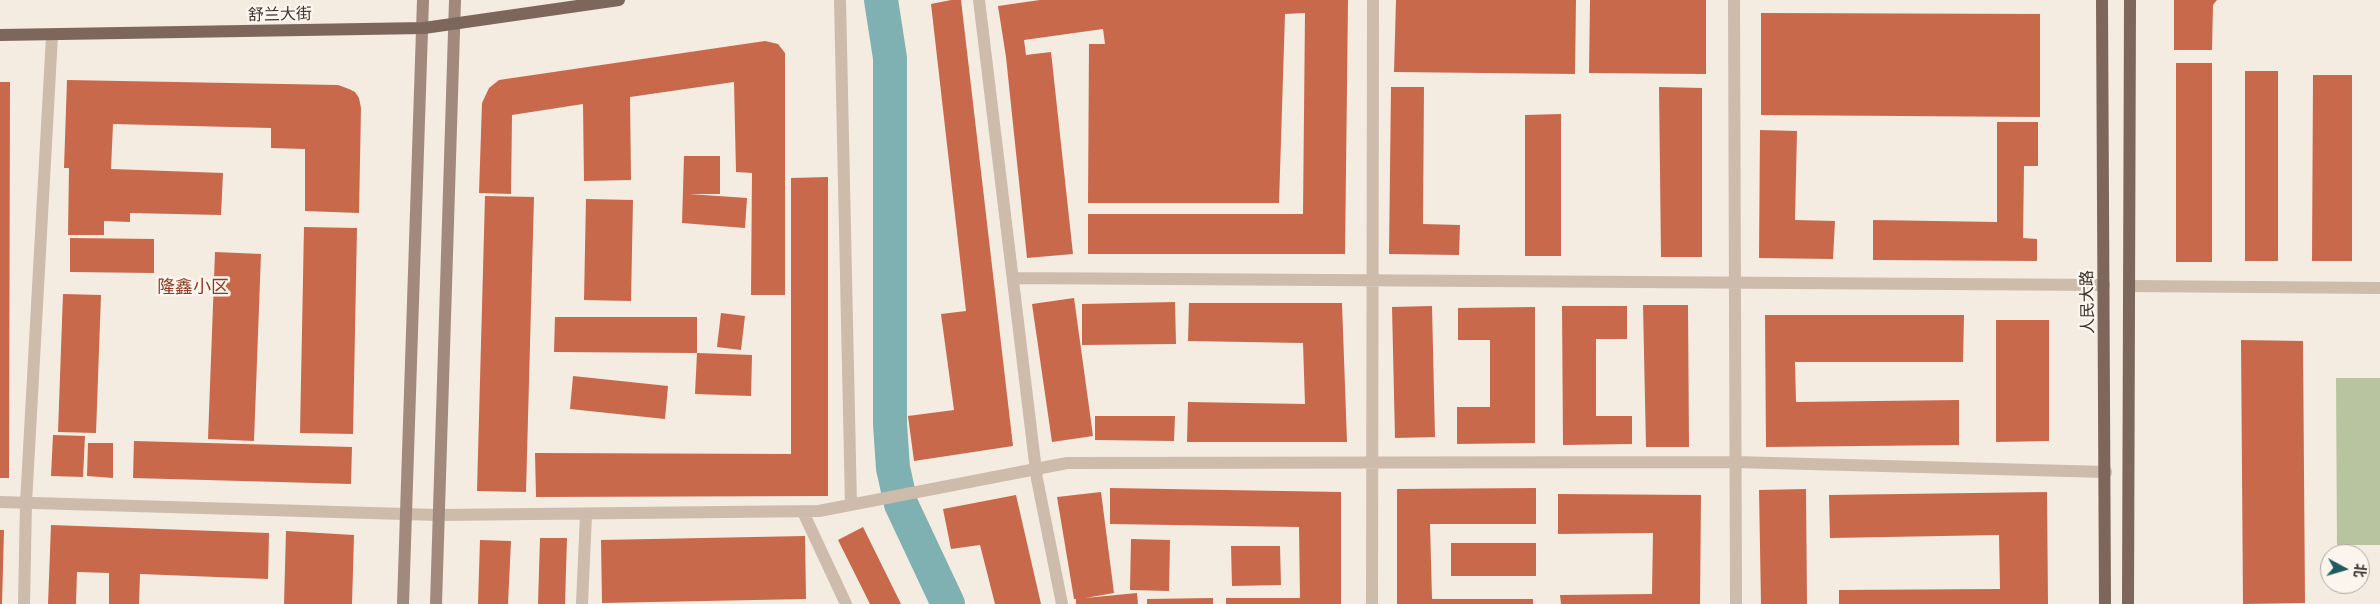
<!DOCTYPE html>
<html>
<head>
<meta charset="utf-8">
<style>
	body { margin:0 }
	#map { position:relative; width:2380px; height:604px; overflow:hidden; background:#f4ebe1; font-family:Rubik,"Noto Sans SC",sans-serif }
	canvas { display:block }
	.north { position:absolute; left:2320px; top:544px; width:50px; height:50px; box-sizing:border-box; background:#fbf5ee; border:1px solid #aea6a0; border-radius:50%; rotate:96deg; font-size:14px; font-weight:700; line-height:20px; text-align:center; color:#3b302b }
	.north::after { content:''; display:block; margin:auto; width:18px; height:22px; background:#1f5a5e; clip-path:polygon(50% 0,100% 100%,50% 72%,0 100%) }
</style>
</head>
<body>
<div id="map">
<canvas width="2380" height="604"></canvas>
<div class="north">北</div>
</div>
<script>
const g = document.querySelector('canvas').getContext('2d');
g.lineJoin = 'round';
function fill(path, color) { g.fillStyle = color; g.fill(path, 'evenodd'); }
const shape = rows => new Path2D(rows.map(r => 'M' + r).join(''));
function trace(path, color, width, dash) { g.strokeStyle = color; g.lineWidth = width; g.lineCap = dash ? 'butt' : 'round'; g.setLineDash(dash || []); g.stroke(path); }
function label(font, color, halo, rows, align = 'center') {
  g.font = font + ' Rubik,"Noto Sans SC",sans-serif'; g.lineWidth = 5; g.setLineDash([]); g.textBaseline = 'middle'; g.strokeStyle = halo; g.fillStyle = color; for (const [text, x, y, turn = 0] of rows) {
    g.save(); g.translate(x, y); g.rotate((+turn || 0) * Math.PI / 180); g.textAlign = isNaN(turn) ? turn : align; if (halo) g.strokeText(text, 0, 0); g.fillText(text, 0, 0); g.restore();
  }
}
fill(shape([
	[2336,378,2380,378,2380,545,2337,545]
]), '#b8c4a0');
trace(shape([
	[881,0,890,58,890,424,893,468,901,504,948,604]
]), '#7fb0b2', 34);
fill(shape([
	[951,0,961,0,1013,446,914,461,908,416,954,410,941,314,966,311,931,4],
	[1040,0,1348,0,1345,254,1088,254,1088,214,1303,214,1305,13,1285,14,1279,203,1088,203,1089,44,1105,44,1103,29,1024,40,1026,55,1051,52,1073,254,1027,258,1006,57,998,6],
	[1396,0,1576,0,1575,74,1394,72],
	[1590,0,1706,0,1706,74,1589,73],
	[2174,0,2217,0,2213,5,2212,50,2174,50],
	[1761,13,2040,14,2040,117,1761,115],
	[765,41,778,44,785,53,785,295,751,295,752,173,736,172,734,82,630,97,631,180,584,181,583,104,512,115,511,194,479,193,482,103,489,88,499,80],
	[2176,63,2212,63,2212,262,2176,262],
	[2245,71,2278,71,2278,261,2245,261],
	[2313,75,2352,75,2352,261,2312,261],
	[67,80,338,85,349,89,355,92,359,98,361,108,359,213,305,211,305,149,271,148,271,128,113,124,111,169,223,173,221,215,130,213,130,222,104,221,104,235,68,235,69,168,64,168],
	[0,82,10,82,9,478,0,478],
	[1391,87,1424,87,1423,224,1460,225,1459,255,1389,254],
	[1659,87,1702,88,1702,257,1661,257],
	[1561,114,1561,256,1525,256,1525,115],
	[1997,122,2038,122,2038,166,2024,166,2023,238,2037,239,2037,261,1873,260,1873,220,1997,222],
	[1760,130,1797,131,1795,220,1835,221,1833,259,1759,258],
	[684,156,720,156,720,194,689,194,747,198,745,228,682,223],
	[828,177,828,496,536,497,535,453,791,454,791,178],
	[485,196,534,197,526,492,477,491],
	[586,199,633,200,631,301,584,300],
	[304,227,357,228,353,434,300,433],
	[70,238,154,239,154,273,70,272],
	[215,252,261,254,254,441,208,439],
	[63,294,101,295,96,433,58,432],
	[1074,298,1093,436,1052,442,1032,304],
	[1175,302,1176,344,1082,345,1082,304],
	[1189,303,1342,303,1347,442,1187,442,1188,402,1305,404,1303,343,1188,341],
	[1643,305,1688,305,1689,447,1646,447],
	[1432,306,1435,437,1395,438,1392,307],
	[1562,306,1627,306,1627,339,1596,339,1596,416,1632,416,1632,444,1563,445],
	[1535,307,1535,443,1457,444,1457,407,1490,407,1490,340,1458,340,1458,308],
	[721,313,745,316,741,350,717,347],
	[1765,315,1964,315,1963,362,1795,362,1796,402,1959,400,1959,445,1766,447],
	[555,317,697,317,697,353,554,352],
	[1996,320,2049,320,2049,441,1996,442],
	[2241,340,2303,341,2305,603,2243,604],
	[697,353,752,355,751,396,695,394],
	[573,376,668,386,665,419,570,409],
	[1095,416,1175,416,1174,441,1095,440],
	[53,435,85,436,83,477,51,476],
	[134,441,352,447,351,484,133,478],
	[88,443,113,443,113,478,87,476],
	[1110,488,1341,492,1341,604,1226,604,1226,598,1300,598,1299,527,1110,524],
	[1536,488,1536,524,1430,524,1432,599,1533,599,1533,604,1397,604,1397,489],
	[1806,489,1807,604,1761,604,1759,490],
	[1101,492,1114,593,1085,598,1137,593,1138,604,1076,604,1076,599,1074,599,1057,497],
	[2047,492,2048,604,1839,604,1839,590,2000,589,1999,535,1830,538,1829,495],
	[1558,494,1701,495,1700,604,1561,604,1560,595,1652,594,1653,533,1558,534],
	[1016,495,1041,604,995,604,980,545,951,549,943,509],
	[51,525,269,533,268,579,140,574,139,604,109,604,109,573,77,572,76,604,48,604],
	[863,527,901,604,870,604,838,540],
	[0,530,4,530,2,604,0,604],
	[286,531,354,535,352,604,284,604],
	[805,536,806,599,602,603,601,540],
	[540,538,567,538,565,604,538,604],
	[1131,539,1170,540,1169,591,1130,590],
	[480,540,511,541,508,604,478,604],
	[1451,543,1536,543,1536,576,1451,576],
	[1231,546,1280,546,1281,585,1232,586],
	[1213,598,1213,604,1147,604,1147,599]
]), '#c8694b');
trace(shape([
	[840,0,851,505],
	[979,0,1037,479,1062,604],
	[1734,0,1736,604],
	[1013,278,2104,285],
	[2129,286,2380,288],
	[0,502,438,515,819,511,1067,463,1735,462,2106,472],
	[803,512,846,604],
	[24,604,26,503,52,36],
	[582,604,586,515],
	[1372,604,1373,0]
]), '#cdbbac', 12);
trace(shape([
	[403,604,423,0],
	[436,604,455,0]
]), '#a18a7d', 12);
trace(shape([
	[2102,0,2105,604],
	[0,35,424,28,619,0],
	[2128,604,2130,0]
]), '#7d675c', 12);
label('16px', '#3b302b', '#fbf5ee', [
	["舒兰大街",280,15,-1],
	["人民大路",2088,302,-91]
]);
label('18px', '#8c3b22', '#fbf5ee', [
	["隆鑫小区",193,288]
]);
</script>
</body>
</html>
